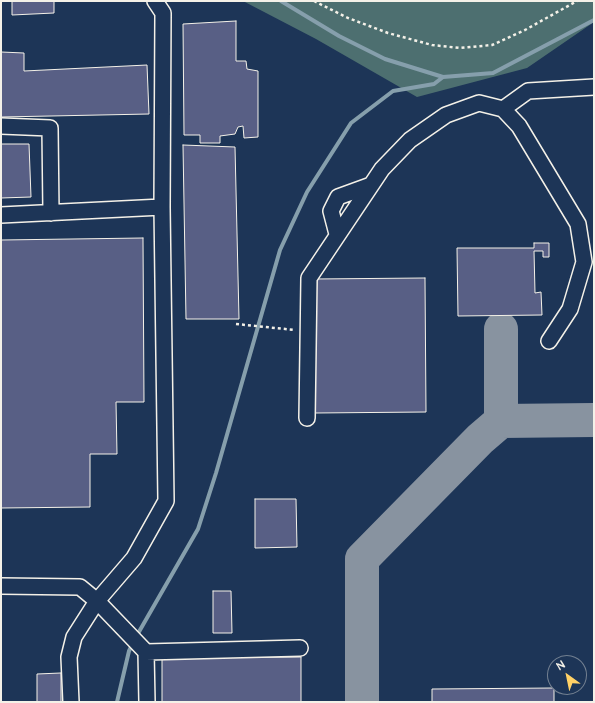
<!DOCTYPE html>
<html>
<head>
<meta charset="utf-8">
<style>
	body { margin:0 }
	#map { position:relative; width:595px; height:703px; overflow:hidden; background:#1d3557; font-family:"Architects Daughter",sans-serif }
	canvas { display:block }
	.frame { position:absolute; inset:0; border:2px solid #f4f1e8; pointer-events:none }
	.north { position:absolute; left:547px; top:655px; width:40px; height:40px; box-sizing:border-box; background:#1d3557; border:1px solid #738091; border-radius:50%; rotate:327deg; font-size:11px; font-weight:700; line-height:16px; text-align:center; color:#f4f1e8 }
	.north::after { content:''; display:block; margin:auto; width:14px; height:18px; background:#ffd166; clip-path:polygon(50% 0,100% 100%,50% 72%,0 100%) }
</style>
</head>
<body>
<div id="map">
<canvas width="595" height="703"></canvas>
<div class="frame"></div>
<div class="north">N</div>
</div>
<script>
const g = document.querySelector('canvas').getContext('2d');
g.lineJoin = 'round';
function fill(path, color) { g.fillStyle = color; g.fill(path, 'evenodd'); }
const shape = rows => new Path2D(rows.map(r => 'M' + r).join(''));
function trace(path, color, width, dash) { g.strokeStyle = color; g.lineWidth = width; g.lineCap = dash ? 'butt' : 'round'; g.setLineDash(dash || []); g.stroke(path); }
fill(shape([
	[243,1,594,1,594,22,527,68,417,97,316,39]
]), '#4d6f70');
trace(shape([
	[281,1,339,36,385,59,443,77,493,73,594,20],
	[136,637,198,529,216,473,280,250,307,192,351,123,393,91,434,84,443,77],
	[117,702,129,651,133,643]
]), '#869fac', 4);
trace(shape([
	[501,329,501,421,594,420],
	[362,702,362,559,480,439,501,421]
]), '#8893a0', 34);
const building = shape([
	[12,1,54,1,54,13,12,15,12,1],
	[236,21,236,61,246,61,247,69,258,71,258,137,244,138,243,126,238,127,235,134,220,136,220,143,200,143,200,135,184,135,183,24,236,21],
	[1,52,24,53,24,71,147,65,149,114,1,117,1,52],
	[1,144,29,144,31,197,1,198,1,144],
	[183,145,235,147,239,319,186,319,183,145],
	[143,238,144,402,116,402,117,454,90,454,90,507,1,508,1,240,143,238],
	[534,243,549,243,549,257,543,257,543,251,534,251,535,293,541,292,542,315,458,316,457,248,534,248,534,243],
	[425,278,426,412,315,413,314,279,425,278],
	[255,499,296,499,297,547,255,548,255,499],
	[213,591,231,591,232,633,213,633,213,591],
	[301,657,301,702,162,702,162,658,301,657],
	[61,673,61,702,37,702,37,674,61,673],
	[554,688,554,702,432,702,432,689,554,688]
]);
fill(building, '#585f85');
trace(building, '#f4f1e8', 1);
const minor = shape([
	[503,109,528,91,594,87],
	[1,126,50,128,51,213],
	[1,215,162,207,163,13,155,1],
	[337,234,331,211,338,197,371,185],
	[307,418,309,278,382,169,410,140,446,115,479,103,503,109,519,126,578,224,584,262,570,309,549,341],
	[1,586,80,587,97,601,146,652],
	[71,702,69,657,74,637,97,601,134,558,166,501,162,207],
	[147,702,146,652,300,648]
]);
trace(minor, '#f4f1e8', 18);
trace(shape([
	[314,1,348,18,388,33,432,45,460,48,492,45,525,30,577,1],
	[236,324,295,330]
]), '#f4f1e8', 2.5, [3, 3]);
trace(minor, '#1d3557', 15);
</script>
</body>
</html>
